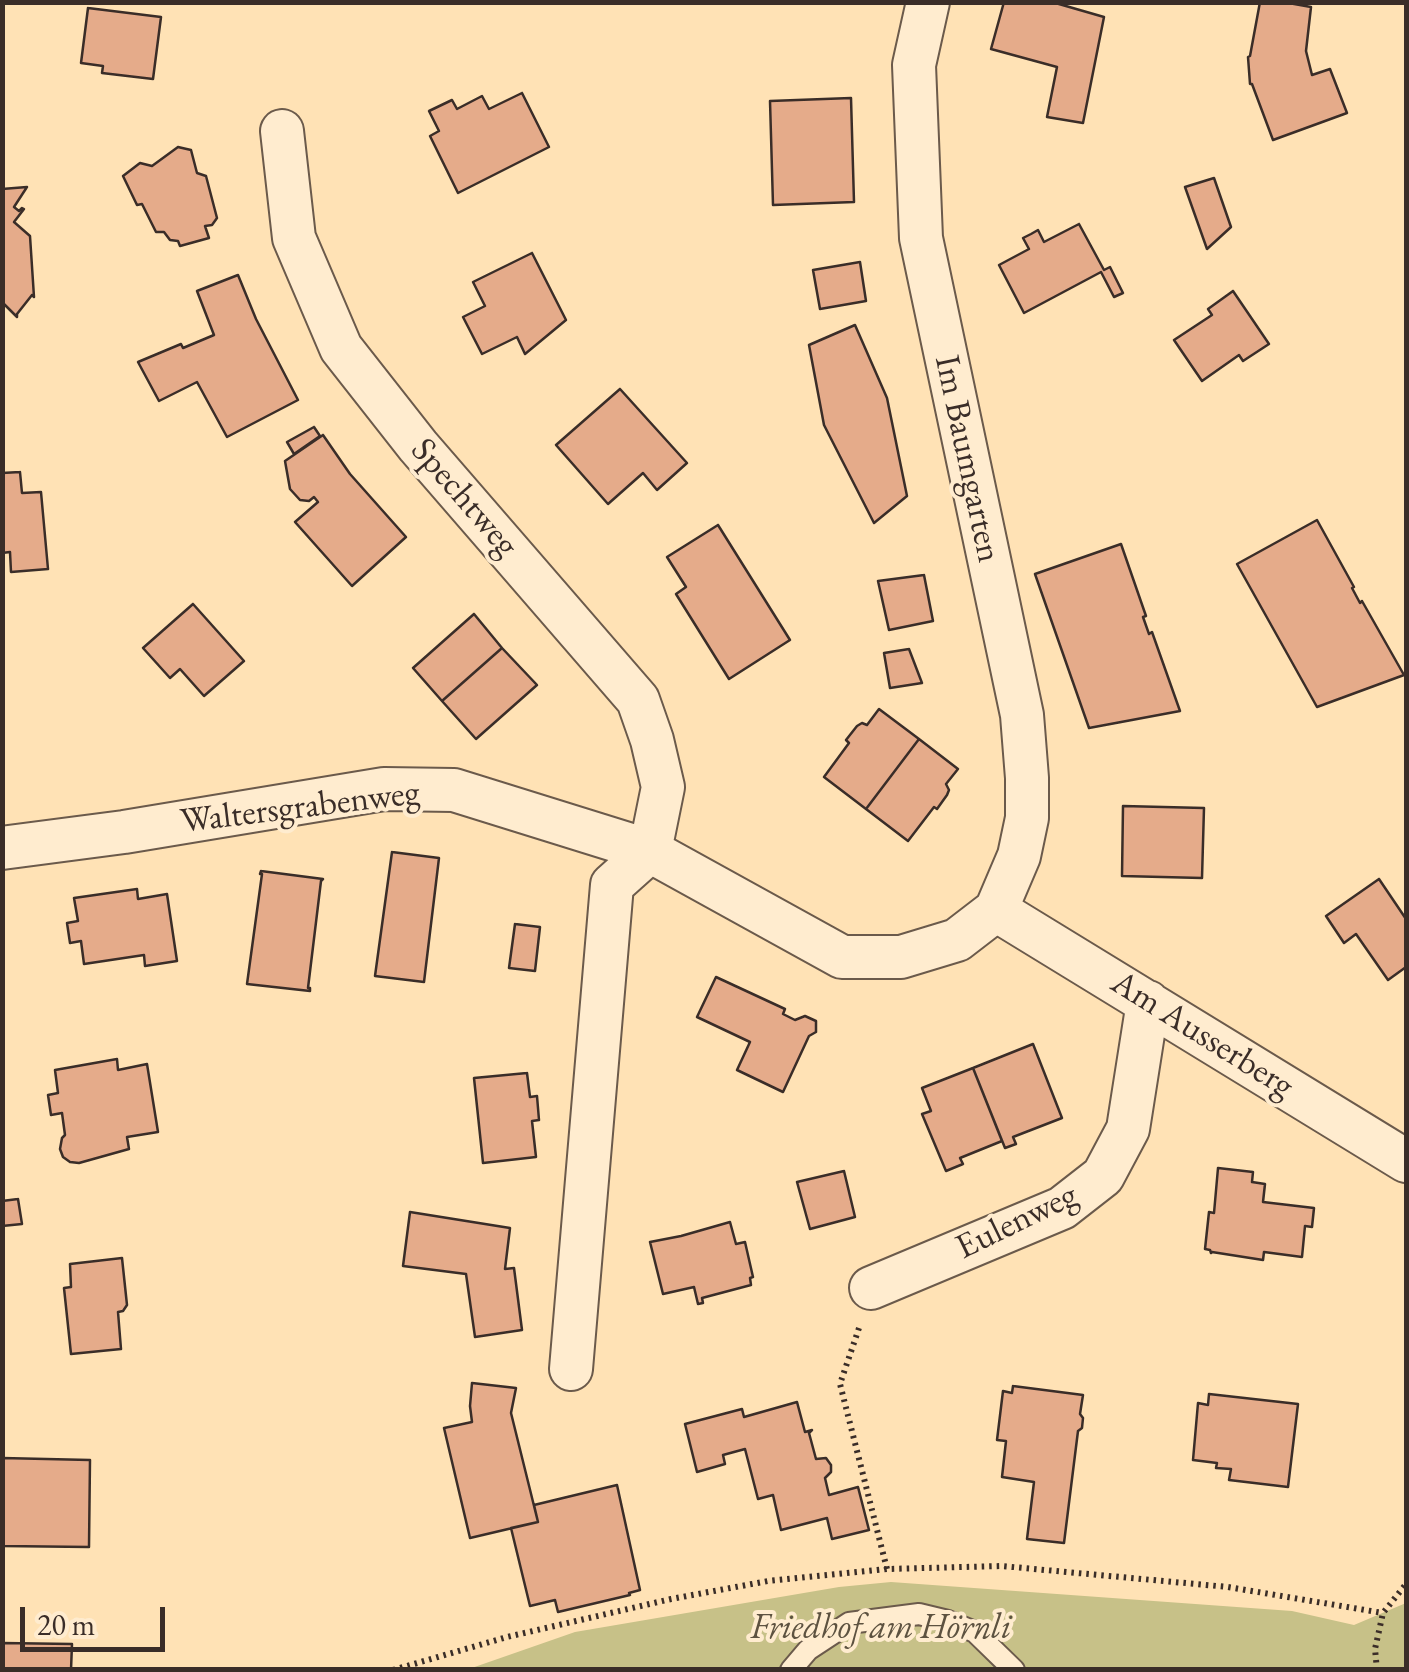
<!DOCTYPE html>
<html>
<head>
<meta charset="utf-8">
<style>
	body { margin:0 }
	#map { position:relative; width:1409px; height:1672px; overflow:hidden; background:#ffe2b5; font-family:"EB Garamond",serif }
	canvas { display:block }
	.frame { position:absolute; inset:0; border:5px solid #3a2d28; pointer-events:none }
	.scale { position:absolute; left:20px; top:1607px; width:145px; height:45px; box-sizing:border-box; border:5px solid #3a2d28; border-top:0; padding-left:12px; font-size:30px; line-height:35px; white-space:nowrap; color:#3a2d28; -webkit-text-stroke:8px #ffeccf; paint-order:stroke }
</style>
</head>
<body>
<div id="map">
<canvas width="1409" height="1672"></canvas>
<div class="frame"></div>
<div class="scale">20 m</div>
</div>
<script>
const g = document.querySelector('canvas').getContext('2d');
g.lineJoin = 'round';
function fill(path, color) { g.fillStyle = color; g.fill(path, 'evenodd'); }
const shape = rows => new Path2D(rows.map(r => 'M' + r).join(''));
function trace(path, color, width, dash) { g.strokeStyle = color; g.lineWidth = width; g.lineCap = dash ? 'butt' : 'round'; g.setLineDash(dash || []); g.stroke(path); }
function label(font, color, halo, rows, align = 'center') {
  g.font = font + ' "EB Garamond",serif'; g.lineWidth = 8; g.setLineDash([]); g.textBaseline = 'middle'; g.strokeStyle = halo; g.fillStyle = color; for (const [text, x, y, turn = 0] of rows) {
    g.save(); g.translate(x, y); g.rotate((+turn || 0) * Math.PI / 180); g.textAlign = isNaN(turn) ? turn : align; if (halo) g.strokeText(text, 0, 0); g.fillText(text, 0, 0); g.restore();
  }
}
fill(shape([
	[891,1582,1292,1611,1354,1625,1406,1603,1406,1669,466,1670,575,1632,839,1587]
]), '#c7c188');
const building = shape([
	[1004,2,1052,2,1104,17,1083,123,1047,117,1057,67,991,49,1004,2],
	[1260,2,1283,2,1311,7,1306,51,1312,75,1330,69,1347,113,1273,140,1252,84,1250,84,1248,57,1250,56,1260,2],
	[88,8,161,17,153,79,102,73,103,66,81,63,88,8],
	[522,93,549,147,458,193,430,136,439,131,429,111,452,100,457,109,482,96,489,109,522,93],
	[851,98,854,202,773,205,770,101,851,98],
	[178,147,191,150,197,173,206,176,217,218,212,225,205,226,209,238,180,246,178,241,170,240,164,232,156,232,142,204,137,205,123,176,140,163,152,166,178,147],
	[1214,178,1231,227,1207,249,1185,187,1214,178],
	[27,187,14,207,19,211,22,208,24,209,14,222,30,236,34,297,32,295,17,314,17,317,2,302,2,189,27,187],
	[1079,224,1104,270,1110,267,1123,293,1114,297,1101,272,1024,313,999,265,1029,249,1023,238,1031,234,1038,230,1044,242,1079,224],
	[532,253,566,320,525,354,517,337,482,354,463,317,485,306,473,282,532,253],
	[860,262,866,301,820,309,813,270,860,262],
	[238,275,256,319,298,400,227,437,197,382,159,401,138,362,181,344,183,348,214,335,197,291,238,275],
	[1233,291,1269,344,1243,361,1239,355,1202,381,1174,340,1212,315,1208,309,1233,291],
	[855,325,887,398,907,496,874,523,824,425,809,345,855,325],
	[620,389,687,463,657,490,643,473,608,504,556,445,620,389],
	[314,427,320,436,294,454,287,442,314,427],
	[323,435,350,474,406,537,352,586,295,522,318,502,314,497,309,501,300,500,290,489,285,461,323,435],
	[20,472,22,493,41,492,48,569,11,572,10,552,2,553,2,473,20,472],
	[1317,520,1354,587,1352,588,1360,603,1362,601,1404,675,1317,707,1237,564,1317,520],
	[718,525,790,640,729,679,676,594,686,587,667,557,718,525],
	[1121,544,1146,616,1143,617,1149,634,1152,632,1180,711,1089,728,1035,574,1121,544],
	[924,575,933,621,889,630,878,581,924,575],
	[193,604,244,661,204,696,180,669,170,678,143,648,193,604],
	[474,614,502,648,442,701,413,668,474,614],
	[502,648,537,685,476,739,442,701,502,648],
	[909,649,922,683,890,688,884,653,909,649],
	[879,709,919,739,866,809,824,777,849,743,846,740,857,726,862,723,867,725,879,709],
	[919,739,958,769,946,784,949,790,947,795,937,809,934,807,908,841,866,809,919,739],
	[1123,806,1204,808,1202,878,1122,876,1123,806],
	[392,852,439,858,424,982,375,976,392,852],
	[261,871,323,879,321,881,308,988,310,988,310,991,247,984,262,874,260,874,261,871],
	[1379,879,1406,919,1406,967,1388,980,1356,934,1344,943,1326,916,1379,879],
	[137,889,138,899,167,894,177,961,145,966,144,955,84,964,81,941,70,943,67,923,78,921,74,898,137,889],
	[515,924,540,927,535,971,509,968,515,924],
	[716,977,785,1009,783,1014,795,1020,805,1016,816,1021,816,1032,809,1036,783,1092,737,1070,750,1042,697,1017,716,977],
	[1033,1044,1062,1118,1013,1137,1016,1144,1005,1148,973,1068,1033,1044],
	[117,1059,118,1070,147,1064,158,1132,127,1137,129,1149,79,1163,70,1162,63,1157,60,1149,62,1138,65,1135,62,1113,51,1115,48,1095,58,1093,55,1070,117,1059],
	[973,1068,1002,1141,960,1158,963,1164,946,1171,922,1114,931,1111,922,1088,973,1068],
	[527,1073,530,1097,537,1096,539,1120,532,1121,536,1157,483,1163,474,1078,527,1073],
	[1218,1168,1253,1172,1252,1182,1265,1184,1263,1202,1314,1208,1312,1227,1305,1226,1302,1257,1264,1252,1263,1260,1212,1252,1211,1253,1210,1250,1205,1249,1209,1212,1214,1213,1218,1168],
	[844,1171,855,1217,810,1229,797,1182,844,1171],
	[18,1199,22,1224,2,1226,2,1201,18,1199],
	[410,1212,510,1228,505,1269,514,1268,522,1330,475,1337,466,1274,403,1266,410,1212],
	[730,1222,736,1244,745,1242,753,1277,750,1278,751,1285,702,1298,703,1303,698,1304,694,1287,663,1294,650,1242,681,1236,730,1222],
	[122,1258,127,1305,123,1311,118,1312,121,1349,71,1354,64,1288,71,1287,70,1264,122,1258],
	[472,1383,516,1388,511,1413,538,1522,470,1538,444,1428,472,1422,470,1406,472,1383],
	[1013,1386,1083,1395,1080,1414,1083,1418,1082,1428,1078,1431,1064,1543,1027,1539,1034,1482,1002,1477,1006,1441,997,1440,1003,1391,1012,1393,1013,1386],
	[1209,1394,1298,1404,1288,1487,1229,1480,1231,1469,1216,1468,1217,1463,1193,1460,1198,1403,1208,1405,1209,1394],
	[797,1402,805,1432,812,1430,809,1433,816,1459,826,1458,831,1465,831,1472,825,1478,829,1495,858,1487,869,1530,832,1539,827,1518,781,1530,773,1495,758,1499,745,1449,723,1455,725,1464,697,1472,685,1424,742,1409,744,1417,797,1402],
	[2,1458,90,1460,89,1547,2,1546,2,1458],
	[617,1485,640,1590,629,1593,630,1595,558,1612,555,1600,530,1606,511,1528,538,1522,534,1505,617,1485],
	[2,1643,72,1644,71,1670,2,1670,2,1643]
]);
fill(building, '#e5ab8a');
trace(building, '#3a2d28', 2.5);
const service = shape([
	[791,1670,808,1650,849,1623,919,1614,948,1621,975,1632,1014,1670]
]);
const minor = shape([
	[928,2,914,65,921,238,1022,715,1027,778,1027,818,1019,856,996,910],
	[282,131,294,238,341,348,418,446,638,700,652,740,663,787,650,851,612,885,571,1369],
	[2,848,124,832,384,789,454,790,650,851,842,957,901,957,957,940,996,910],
	[996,910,1406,1161],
	[871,1288,1062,1208,1103,1176,1128,1129,1148,1002]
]);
trace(service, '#6b5a4b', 24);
trace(minor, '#6b5a4b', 46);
trace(shape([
	[859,1328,840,1384,887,1569],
	[393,1670,507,1637,671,1599,768,1581,887,1569,1002,1566,1228,1587,1383,1613],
	[1377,1670,1375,1649,1383,1613,1406,1584]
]), '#3a2d28', 6, [2.5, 5]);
trace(service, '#ffeccf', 20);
trace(minor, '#ffeccf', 42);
label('35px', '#3a2d28', '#ffeccf', [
	["Im Baumgarten",967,459,78],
	["Spechtweg",464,498,49],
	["Waltersgrabenweg",300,808,-7],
	["Am Ausserberg",1202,1035,32],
	["Eulenweg",1017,1222,-26]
]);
label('italic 35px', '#5d5240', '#ffeccf', [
	["Friedhof am Hörnli",881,1628]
]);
</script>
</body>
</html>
